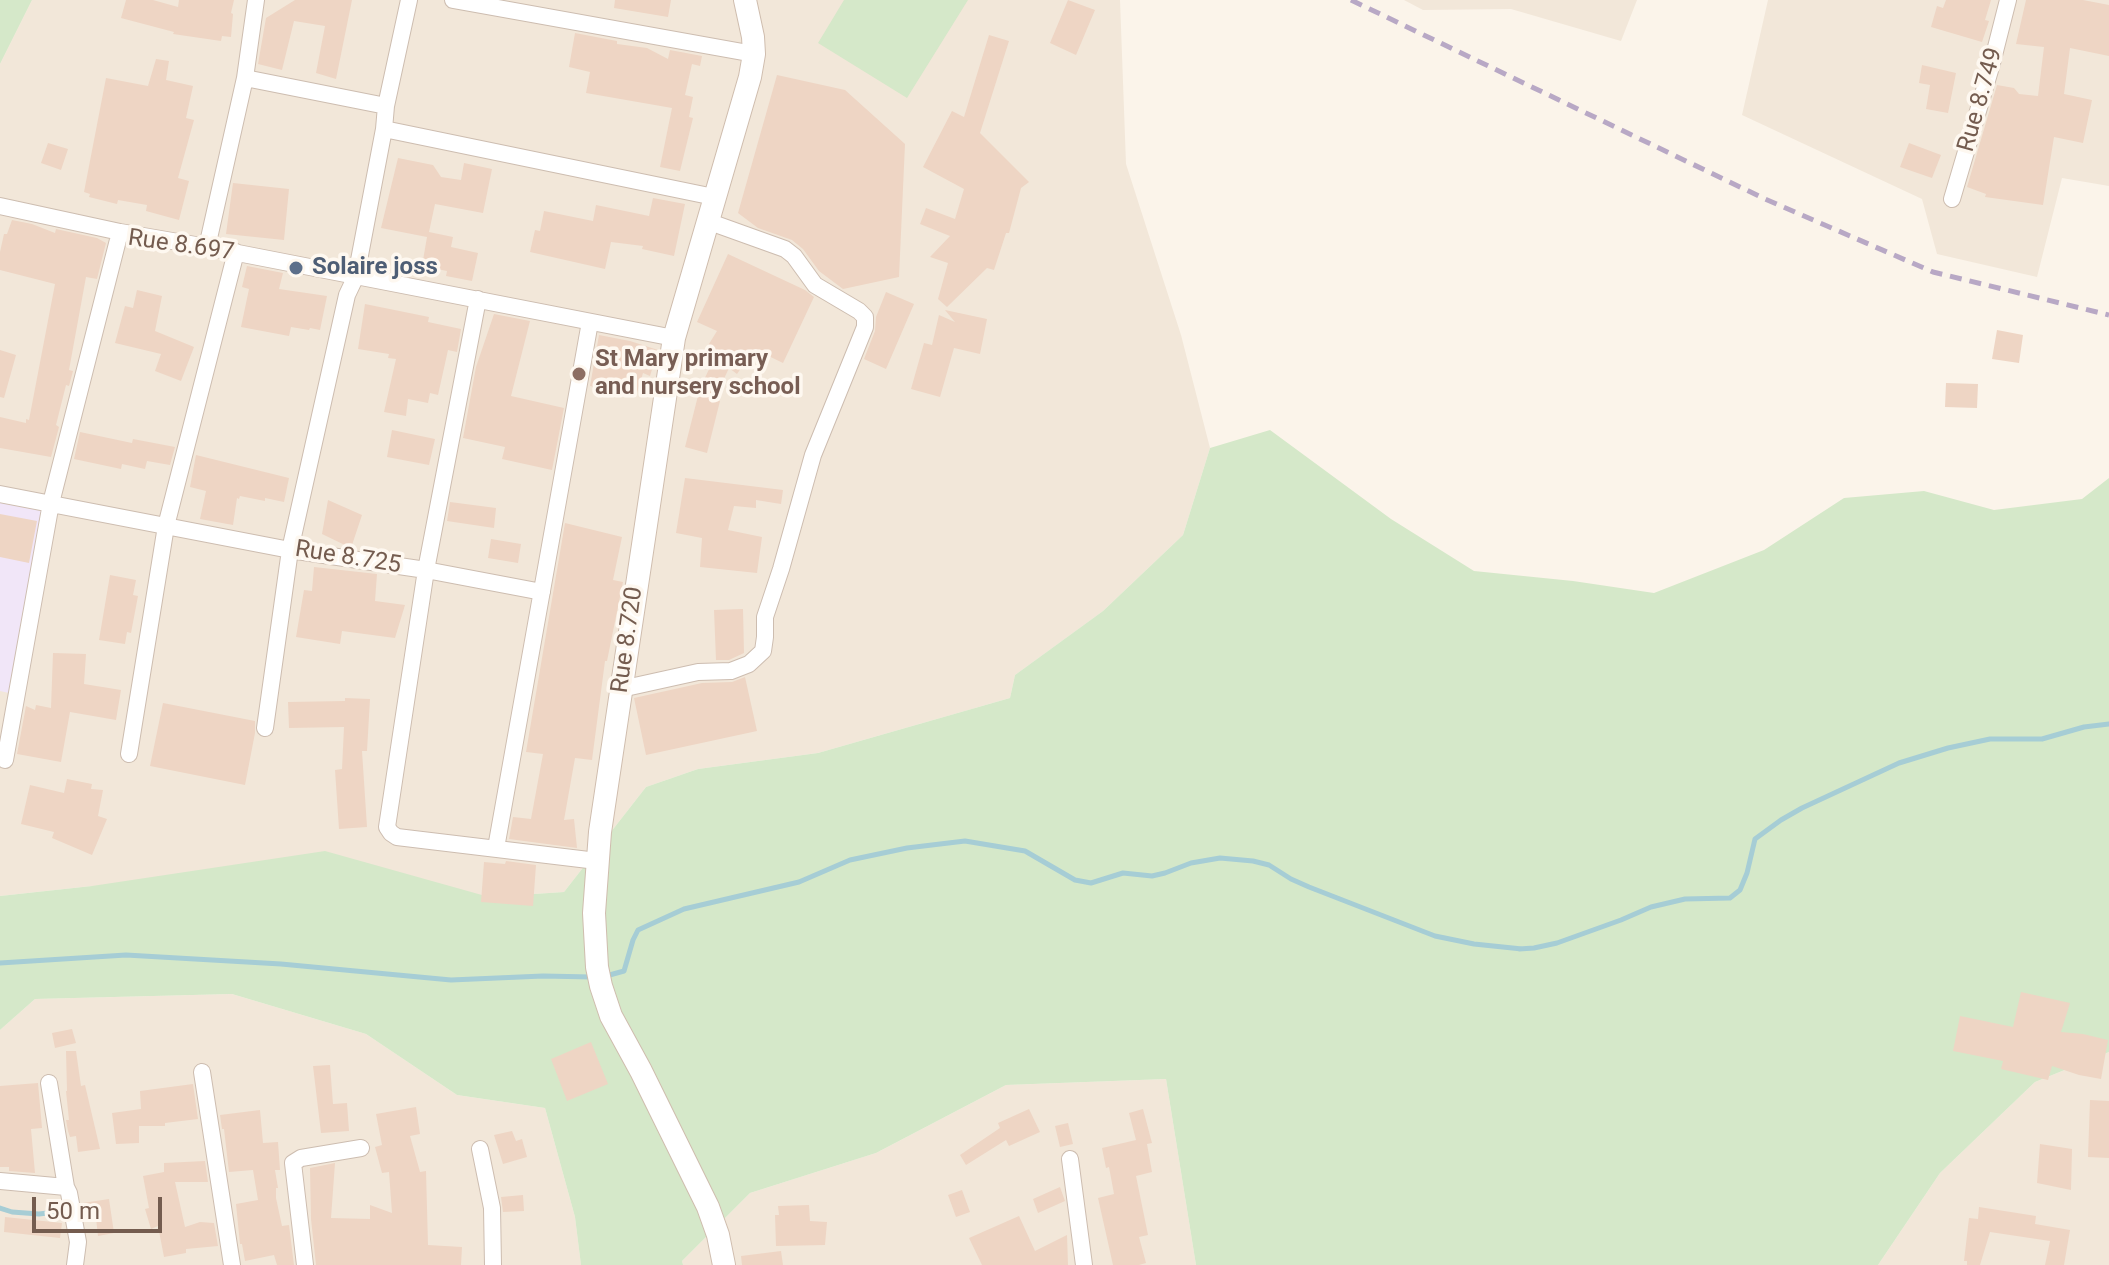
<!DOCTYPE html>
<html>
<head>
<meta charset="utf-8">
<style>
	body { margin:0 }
	#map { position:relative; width:2109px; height:1265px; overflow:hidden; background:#fbf4ea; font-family:Roboto,sans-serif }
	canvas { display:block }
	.scale { position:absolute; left:32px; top:1197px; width:130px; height:36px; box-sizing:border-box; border:4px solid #745c4f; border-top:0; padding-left:10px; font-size:24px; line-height:28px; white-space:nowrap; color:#745c4f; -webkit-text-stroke:6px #fef8f0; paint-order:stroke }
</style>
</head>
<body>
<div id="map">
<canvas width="2109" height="1265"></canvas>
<div class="scale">50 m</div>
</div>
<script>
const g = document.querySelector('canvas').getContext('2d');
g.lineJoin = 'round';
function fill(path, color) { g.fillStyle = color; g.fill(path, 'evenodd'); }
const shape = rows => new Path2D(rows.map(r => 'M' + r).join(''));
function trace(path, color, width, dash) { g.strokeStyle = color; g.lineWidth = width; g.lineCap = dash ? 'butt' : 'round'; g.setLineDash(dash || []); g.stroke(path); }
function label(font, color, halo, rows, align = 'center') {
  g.font = font + ' Roboto,sans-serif'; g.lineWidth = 7; g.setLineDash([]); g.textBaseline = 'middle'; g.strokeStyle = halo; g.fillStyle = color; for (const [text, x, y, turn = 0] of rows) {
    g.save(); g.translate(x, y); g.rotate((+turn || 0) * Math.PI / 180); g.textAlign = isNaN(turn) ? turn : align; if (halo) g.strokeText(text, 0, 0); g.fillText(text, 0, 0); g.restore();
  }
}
fill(shape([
	[32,0,1120,0,1126,164,1181,335,1210,448,1183,535,1103,611,1015,675,1010,698,818,753,698,769,646,787,564,892,489,897,92,886,0,896,0,64],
	[1404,0,1637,0,1621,41,1511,9,1423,10],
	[1768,0,2109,0,2109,186,2062,178,2037,277,1937,254,1922,199,1742,115],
	[232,994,366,1034,457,1095,545,1108,575,1217,581,1265,0,1265,0,1030,35,999],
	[2109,1052,2109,1265,1878,1265,1940,1173,2035,1082],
	[1166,1079,1196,1265,683,1265,682,1261,750,1193,876,1153,1006,1085]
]), '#f2e7d9');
fill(shape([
	[0,491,38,499,46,514,9,693,0,691]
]), '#f1e6f8');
fill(shape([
	[0,0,32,0,0,64],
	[844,0,968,0,907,98,818,43],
	[1270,430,1391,519,1474,571,1573,581,1654,593,1764,550,1844,498,1924,491,1994,510,2082,499,2109,478,2109,1052,2035,1082,1940,1173,1878,1265,1196,1265,1166,1079,1006,1085,876,1153,750,1193,682,1261,683,1265,581,1265,575,1217,545,1108,457,1095,366,1034,232,994,35,999,0,1030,0,896,92,886,325,851,489,897,564,892,646,787,698,769,818,753,1010,698,1015,675,1103,611,1183,535,1210,448]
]), '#d5e8c9');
trace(shape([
	[0,963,126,955,281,964,451,980,543,976,592,977],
	[606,976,624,971,633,940,638,930,684,909,799,882,850,860,907,848,965,841,1025,851,1075,880,1091,883,1123,873,1152,876,1165,873,1191,863,1220,858,1253,861,1269,865,1291,879,1309,887,1435,936,1474,944,1522,949,1519,949,1534,948,1557,943,1621,920,1651,907,1685,899,1730,898,1740,890,1747,873,1755,839,1781,820,1802,808,1899,763,1948,748,1990,739,2042,739,2084,727,2109,724],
	[0,1208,12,1212,39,1214,91,1208]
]), '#a6cdd5', 5);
fill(shape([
	[126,0,153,0,178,7,179,0,234,0,231,13,233,14,231,37,222,36,221,41,173,34,174,32,121,18],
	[295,0,352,0,336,79,316,73,325,26,294,21,282,70,258,64,266,18],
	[615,0,671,0,668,17,614,8],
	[1068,0,1095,10,1076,55,1050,43],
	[1946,0,1991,0,1985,20,1989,21,1982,42,1931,27,1937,6,1943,8],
	[2026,0,2083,0,2109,5,2109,56,2070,48,2064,94,2092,100,2083,143,2054,137,2043,205,1985,197,1986,194,1967,187,1997,85,2014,88,2019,94,2038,96,2044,47,2016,44],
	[575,33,617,41,617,44,647,48,668,59,670,50,702,56,700,66,692,64,685,95,693,97,689,117,693,118,680,171,660,167,672,108,586,93,590,72,569,67],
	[989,35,1009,41,980,133,1029,182,1021,188,1009,233,1006,233,994,270,987,268,947,307,938,299,948,263,930,257,950,236,920,224,926,208,955,219,964,189,923,167,952,111,964,117],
	[156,59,169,61,166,80,193,86,186,118,194,120,178,178,189,181,179,220,146,211,147,205,118,200,117,204,89,197,90,194,84,192,106,78,148,86],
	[1922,65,1956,73,1948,113,1926,109,1930,85,1919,83],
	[777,75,845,90,905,144,899,277,843,289,819,271,803,249,792,240,758,228,738,213],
	[48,143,68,149,61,170,41,163],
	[1909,143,1941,155,1932,178,1900,167],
	[398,158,433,165,441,177,461,180,464,163,492,169,483,213,435,204,429,232,453,237,451,247,478,253,472,281,446,276,447,271,422,266,427,237,381,228],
	[233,183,289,189,284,240,226,234],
	[653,198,685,204,674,256,642,249,643,246,611,242,605,269,530,252,535,230,540,231,544,211,593,221,596,205,649,216],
	[12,220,32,224,55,233,56,229,97,238,106,243,97,279,86,277,69,370,73,371,69,386,66,385,56,425,59,427,51,457,0,448,0,417,26,423,26,419,29,420,55,284,0,270,0,252,4,234,7,234],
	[728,254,805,290,814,297,783,363,754,349,737,374,729,368,714,400,720,401,707,453,685,447,700,388,714,359,704,352,717,331,697,322],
	[247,266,283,273,279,289,327,296,320,330,310,328,309,330,291,327,289,336,241,327,249,289,242,287],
	[137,290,162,296,155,331,194,347,181,381,155,371,161,354,115,343,125,306,133,308],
	[886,292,914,304,886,369,864,359,875,331,876,317],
	[365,304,429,317,428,322,461,329,457,352,448,350,438,395,430,393,428,403,408,399,406,416,384,412,396,359,388,358,389,354,358,349],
	[945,310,987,319,980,354,954,348,940,397,911,389,924,343,932,345,939,315,955,322],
	[494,314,530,321,511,396,564,408,552,470,502,459,505,447,463,438,476,367],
	[1997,330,2023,335,2019,363,1992,359],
	[599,335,630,341,658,350,650,376,643,373,636,396,590,386],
	[0,350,16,355,4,398,0,397],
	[1946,383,1978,384,1977,408,1945,407],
	[392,430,435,439,429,465,387,457],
	[80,432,132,443,133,439,175,447,170,465,147,461,145,469,122,464,121,469,74,459],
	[196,455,289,478,284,502,265,498,265,501,240,496,239,499,237,498,233,525,200,519,206,491,190,487],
	[685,478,783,490,781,504,756,500,756,508,734,506,728,530,762,537,757,573,700,567,702,538,676,533],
	[328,500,362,515,351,548,322,534],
	[450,502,496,508,494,528,447,521],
	[0,514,37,521,29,563,0,557],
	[565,523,622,537,613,580,623,582,607,661,605,661,592,760,575,758,564,820,574,819,577,848,509,839,513,817,531,819,543,754,526,752],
	[491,539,521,544,518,563,488,558],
	[314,567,377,574,375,601,405,605,395,638,342,631,340,644,296,637,304,590,312,591],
	[110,575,136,580,133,595,138,596,131,633,127,632,125,644,99,640],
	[743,609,744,653,729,660,716,660,714,610],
	[53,653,86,654,84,684,121,690,116,720,70,712,61,762,17,754,26,706,35,710,36,705,51,708],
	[745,677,757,731,646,755,634,698,702,683,732,682],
	[345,698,370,699,367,751,362,751,367,827,339,829,335,770,342,769,344,727,289,728,288,702,345,701],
	[163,703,255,721,255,733,245,785,150,766],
	[67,779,92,784,91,789,103,790,98,816,107,819,92,855,52,838,54,832,21,824,30,785,64,793],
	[506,861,536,865,533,906,481,902,484,862,505,864],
	[2021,992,2070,1003,2061,1032,2083,1034,2108,1040,2101,1079,2079,1075,2052,1066,2048,1080,2001,1069,2003,1061,1953,1051,1960,1016,2013,1027],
	[72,1029,76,1043,55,1048,52,1033],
	[591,1042,608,1084,567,1101,551,1059],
	[66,1051,76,1051,81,1086,85,1085,100,1149,78,1152,76,1136,70,1137,68,1131,66,1120,69,1120,66,1091,67,1091],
	[330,1065,333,1104,347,1103,349,1131,321,1133,313,1066],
	[38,1083,42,1128,31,1129,35,1173,9,1171,9,1167,0,1167,0,1086],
	[193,1084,198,1119,165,1123,165,1126,139,1126,139,1143,116,1144,112,1113,141,1109,140,1091],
	[2090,1100,2109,1101,2109,1158,2088,1157],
	[416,1107,420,1134,410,1136,420,1172,426,1171,428,1245,462,1247,461,1265,316,1265,311,1219,310,1168,335,1163,331,1218,370,1219,370,1205,392,1213,389,1172,382,1173,375,1147,382,1145,376,1114],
	[1029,1109,1040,1132,1009,1146,1006,1140,966,1165,960,1155,1000,1128,998,1123],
	[1143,1109,1152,1143,1147,1144,1152,1172,1136,1176,1148,1235,1139,1237,1146,1263,1139,1265,1113,1265,1098,1198,1114,1194,1109,1167,1106,1168,1102,1148,1136,1140,1129,1113],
	[260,1110,263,1143,278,1142,280,1170,275,1170,278,1188,276,1188,276,1198,282,1226,289,1225,294,1265,277,1265,274,1255,245,1261,242,1244,240,1244,236,1204,258,1200,253,1170,229,1172,224,1129,222,1129,220,1115],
	[1068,1123,1073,1144,1060,1147,1055,1126],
	[512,1131,516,1141,522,1139,527,1157,503,1164,494,1135],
	[2040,1144,2072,1149,2071,1190,2037,1183],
	[205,1161,208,1182,175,1182,185,1227,200,1222,214,1223,218,1246,186,1249,186,1253,164,1257,158,1226,151,1229,145,1209,149,1208,143,1176,164,1172,164,1163],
	[1060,1187,1065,1201,1038,1213,1033,1199],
	[962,1190,970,1212,956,1217,948,1195],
	[523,1195,524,1211,503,1212,501,1197],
	[109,1199,114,1233,98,1236,96,1218,86,1220,83,1203],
	[809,1205,810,1221,827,1222,825,1245,776,1246,775,1215,779,1215,778,1206],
	[1979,1207,2036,1216,2035,1224,2070,1230,2064,1265,2045,1265,2050,1241,1990,1232,1980,1265,1967,1265,1967,1261,1964,1261,1969,1218,1978,1219],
	[1019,1216,1035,1251,1067,1235,1068,1265,982,1265,969,1238],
	[5,1217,62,1223,60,1238,4,1232],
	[781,1251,783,1265,742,1265,741,1256]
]), '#eed5c4');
const minor = shape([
	[453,0,754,54],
	[245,78,386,106],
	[384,129,714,197],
	[1952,199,1991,67,2008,0],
	[0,206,120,232],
	[207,247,245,78,256,0],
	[0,494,290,550,426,570,478,299],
	[542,592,426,570,387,827,391,833,397,837,597,861],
	[621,689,698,672,731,671,749,664,763,651,765,637,765,617,781,569,813,455,865,327,865,317,859,311,815,285,794,256,785,249,707,221],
	[265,728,290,550,347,295,356,276,384,129,386,106,409,0],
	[129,754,166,526,236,252],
	[5,760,51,503,120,232,207,247,674,338],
	[496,848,590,322],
	[202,1072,232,1265],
	[49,1083,66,1187],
	[480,1149,492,1208,493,1265],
	[1070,1159,1084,1265],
	[0,1181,66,1187,69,1193,78,1242,75,1265],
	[305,1265,293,1163,301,1158,361,1148]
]);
const secondary = shape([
	[724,1265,718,1235,708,1207,641,1071,611,1016,601,986,597,967,594,913,600,832,674,338,750,77,754,54,753,37,745,0]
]);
trace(minor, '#cdbdb0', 18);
trace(secondary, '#cfbdae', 24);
trace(minor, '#fff', 16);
trace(secondary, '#fff', 22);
trace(shape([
	[1351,0,1765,199,1933,272,2109,315]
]), '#b8a8c5', 5, [12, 8]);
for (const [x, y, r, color] of [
	[296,268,8,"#5c6f8a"],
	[579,374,8,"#8d6e63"]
]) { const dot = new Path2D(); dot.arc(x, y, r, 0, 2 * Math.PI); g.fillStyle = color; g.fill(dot); trace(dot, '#fef8f0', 3); }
label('24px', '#745c4f', '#fef8f0', [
	["Rue 8.749",1981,100,-74],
	["Rue 8.697",181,246,8],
	["Rue 8.725",348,558,9],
	["Rue 8.720",628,640,-82]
]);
label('bold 24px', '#4e5e75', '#fef8f0', [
	["Solaire joss",312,268]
], 'left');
label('bold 24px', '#785e54', '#fef8f0', [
	["St Mary primary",595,360],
	["and nursery school",595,388]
], 'left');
</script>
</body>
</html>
